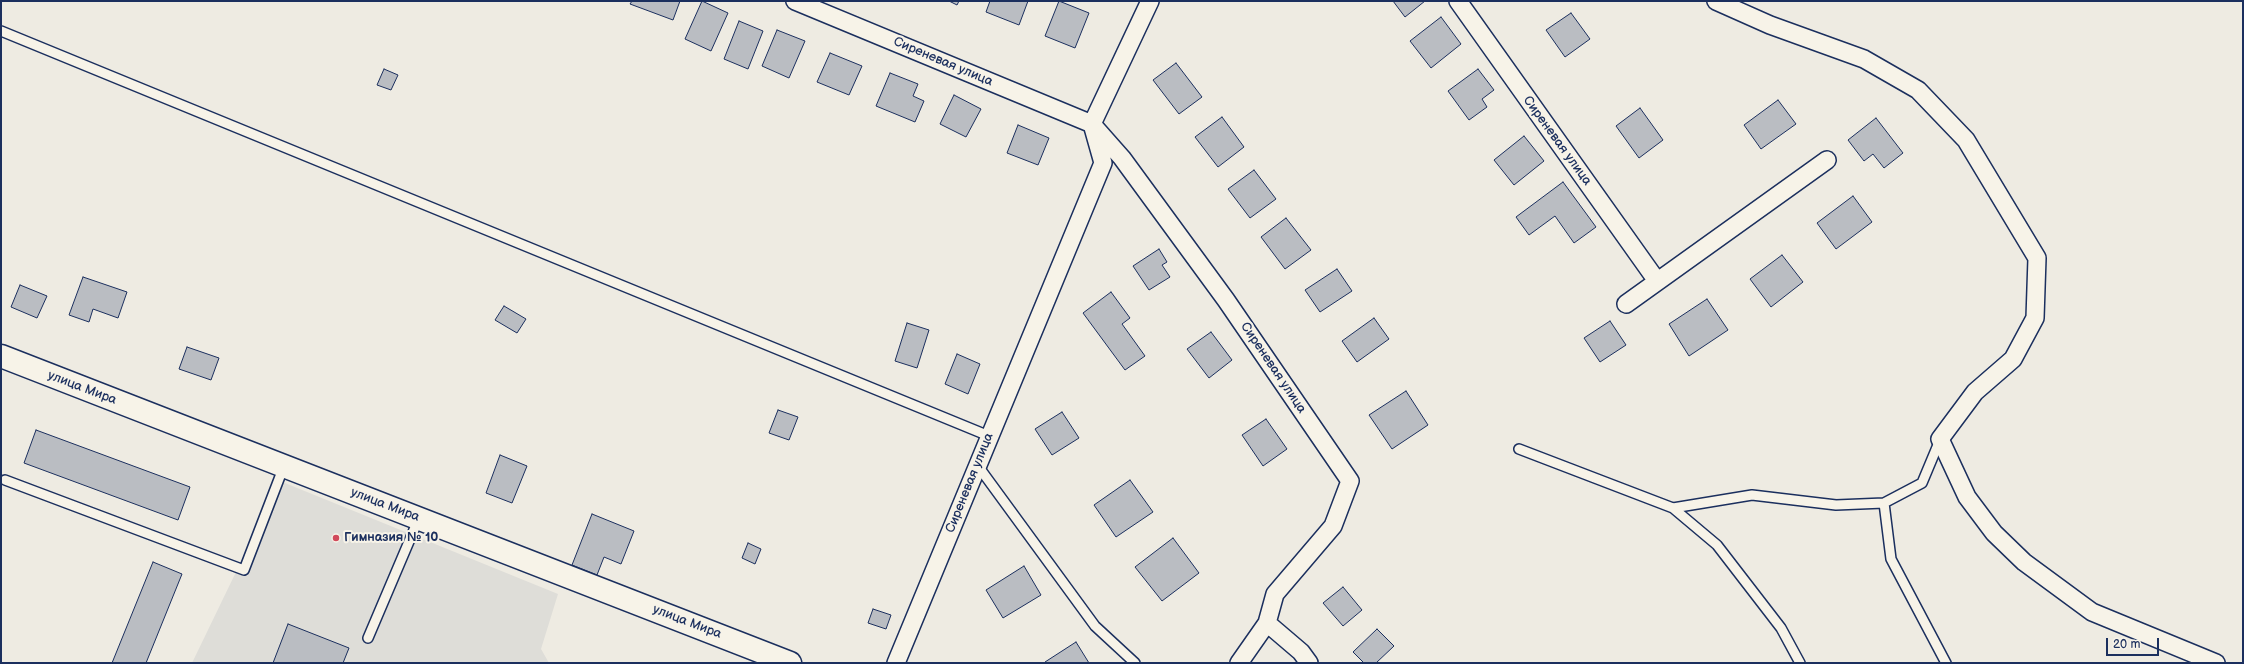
<!DOCTYPE html>
<html>
<head>
<meta charset="utf-8">
<style>
	body { margin:0 }
	#map { position:relative; width:2244px; height:664px; overflow:hidden; background:#eeebe2; font-family:"Balsamiq Sans",sans-serif }
	canvas { display:block }
	.frame { position:absolute; inset:0; border:2px solid #1b2f5e; pointer-events:none }
	.scale { position:absolute; left:2106px; top:638px; width:53px; height:18px; box-sizing:border-box; border:2px solid #1b2f5e; border-top:0; padding-left:5px; font-size:12px; line-height:14px; white-space:nowrap; color:#1b2f5e; -webkit-text-stroke:3px #f7f3e8; paint-order:stroke }
</style>
</head>
<body>
<div id="map">
<canvas width="2244" height="664"></canvas>
<div class="frame"></div>
<div class="scale">20 m</div>
</div>
<script>
const g = document.querySelector('canvas').getContext('2d');
g.lineJoin = 'round';
function fill(path, color) { g.fillStyle = color; g.fill(path, 'evenodd'); }
const shape = rows => new Path2D(rows.map(r => 'M' + r).join(''));
function trace(path, color, width, dash) { g.strokeStyle = color; g.lineWidth = width; g.lineCap = dash ? 'butt' : 'round'; g.setLineDash(dash || []); g.stroke(path); }
function label(font, color, halo, rows, align = 'center') {
  g.font = font + ' "Balsamiq Sans",sans-serif'; g.lineWidth = 4; g.setLineDash([]); g.textBaseline = 'middle'; g.strokeStyle = halo; g.fillStyle = color; for (const [text, x, y, turn = 0] of rows) {
    g.save(); g.translate(x, y); g.rotate((+turn || 0) * Math.PI / 180); g.textAlign = isNaN(turn) ? turn : align; if (halo) g.strokeText(text, 0, 0); g.fillText(text, 0, 0); g.restore();
  }
}
fill(shape([
	[280,481,558,594,541,649,549,663,192,663]
]), '#deddd8');
const building = shape([
	[632,1,680,1,673,20,630,4,632,1],
	[702,1,728,13,711,51,685,39,702,1],
	[949,1,959,1,957,5,949,1],
	[990,1,1028,1,1019,25,986,12,990,1],
	[1059,1,1089,13,1075,48,1045,36,1059,1],
	[1393,1,1425,1,1405,17,1393,1],
	[1571,13,1590,39,1565,57,1546,30,1571,13],
	[1441,17,1461,44,1431,68,1410,41,1441,17],
	[739,21,763,31,748,69,724,59,739,21],
	[777,30,805,41,789,78,762,66,777,30],
	[830,53,862,66,849,95,817,82,830,53],
	[1176,63,1202,97,1179,114,1153,80,1176,63],
	[384,69,398,75,391,90,377,85,384,69],
	[1478,69,1494,90,1482,99,1487,107,1469,120,1448,91,1478,69],
	[890,73,918,84,913,96,924,101,915,122,876,106,890,73],
	[954,95,981,109,966,137,940,124,954,95],
	[1778,100,1796,124,1761,149,1744,125,1778,100],
	[1640,108,1663,140,1639,158,1616,126,1640,108],
	[1222,117,1244,147,1218,167,1195,137,1222,117],
	[1876,118,1903,153,1884,168,1873,154,1864,161,1848,140,1876,118],
	[1018,125,1049,138,1038,165,1007,153,1018,125],
	[1524,136,1544,161,1514,185,1494,160,1524,136],
	[1254,170,1276,199,1250,218,1228,189,1254,170],
	[1563,182,1596,227,1574,243,1555,216,1529,235,1516,217,1563,182],
	[1853,196,1872,222,1836,249,1817,223,1853,196],
	[1286,218,1311,250,1285,269,1261,237,1286,218],
	[1159,249,1167,262,1162,265,1170,277,1149,290,1133,266,1159,249],
	[1782,255,1803,282,1771,307,1750,279,1782,255],
	[1337,269,1352,291,1320,312,1305,290,1337,269],
	[83,277,127,292,118,318,93,309,89,322,69,315,83,277],
	[20,285,47,296,37,318,11,307,20,285],
	[1111,292,1130,318,1122,324,1145,356,1125,370,1083,313,1111,292],
	[1707,299,1728,330,1689,356,1669,324,1707,299],
	[504,306,526,319,517,333,495,320,504,306],
	[1374,318,1389,339,1357,362,1342,341,1374,318],
	[1610,321,1626,345,1600,362,1584,338,1610,321],
	[907,323,929,330,917,368,895,361,907,323],
	[1211,332,1232,360,1209,378,1187,349,1211,332],
	[187,347,219,358,211,380,179,369,187,347],
	[957,354,980,364,968,394,945,384,957,354],
	[1406,391,1428,425,1392,449,1369,415,1406,391],
	[778,410,798,417,789,440,769,433,778,410],
	[1062,412,1079,438,1052,455,1035,429,1062,412],
	[1266,419,1287,449,1263,466,1242,435,1266,419],
	[36,430,190,487,178,520,24,463,36,430],
	[500,455,527,466,512,503,486,493,500,455],
	[1130,480,1153,512,1116,537,1094,505,1130,480],
	[592,514,634,531,621,564,604,557,597,575,572,565,592,514],
	[1173,538,1199,573,1162,601,1135,567,1173,538],
	[748,543,761,549,755,564,742,558,748,543],
	[153,562,182,574,146,663,112,663,153,562],
	[1024,566,1041,595,1003,618,986,590,1024,566],
	[1343,587,1362,610,1343,626,1323,603,1343,587],
	[873,609,891,615,886,629,868,623,873,609],
	[288,624,349,648,343,663,273,663,288,624],
	[1377,629,1394,646,1376,663,1364,663,1353,652,1377,629],
	[1076,642,1089,663,1046,663,1045,662,1076,642]
]);
fill(building, '#babdc2');
trace(building, '#1b2f5e', 1);
const service = shape([
	[1,31,989,436],
	[1519,449,1673,508,1717,545,1781,628,1800,663],
	[978,466,1095,626,1135,663],
	[5,480,244,570,284,466],
	[1884,503,1891,559,1946,663],
	[1673,508,1752,495,1836,505,1884,503,1922,483,1940,440],
	[368,638,419,518]
]);
const minor = shape([
	[795,1,1092,124,1103,163,896,663],
	[1150,1,1092,124,1122,158,1226,300,1350,481,1333,526,1275,594,1267,623,1239,663],
	[1458,1,1657,281],
	[1716,1,1770,25,1864,59,1918,90,1966,140,2037,258,2035,318,2013,359,1975,392,1940,439,1967,497,1994,533,2024,562,2092,612,2216,663],
	[1626,304,1827,160],
	[1267,623,1301,652,1309,663]
]);
const tertiary = shape([
	[1,356,790,663]
]);
trace(service, '#1b2f5e', 12);
trace(minor, '#1b2f5e', 20);
trace(tertiary, '#1b2f5e', 25);
trace(service, '#f7f3e8', 9);
trace(minor, '#f7f3e8', 17);
trace(tertiary, '#f7f3e8', 22);
for (const [x, y, r, color] of [
	[336,538,4,"#d1495b"]
]) { const dot = new Path2D(); dot.arc(x, y, r, 0, 2 * Math.PI); g.fillStyle = color; g.fill(dot); trace(dot, '#f7f3e8', 1.5); }
label('13px', '#1b2f5e', '#f7f3e8', [
	["Сиреневая улица",943,62,23],
	["Сиреневая улица",1557,141,54],
	["Сиреневая улица",1273,368,56],
	["улица Мира",82,388,21],
	["Сиреневая улица",970,483,-68],
	["улица Мира",385,505,21],
	["улица Мира",687,622,21]
]);
label('bold 13px', '#1b2f5e', '#f7f3e8', [
	["Гимназия № 10",344,538]
], 'left');
</script>
</body>
</html>
